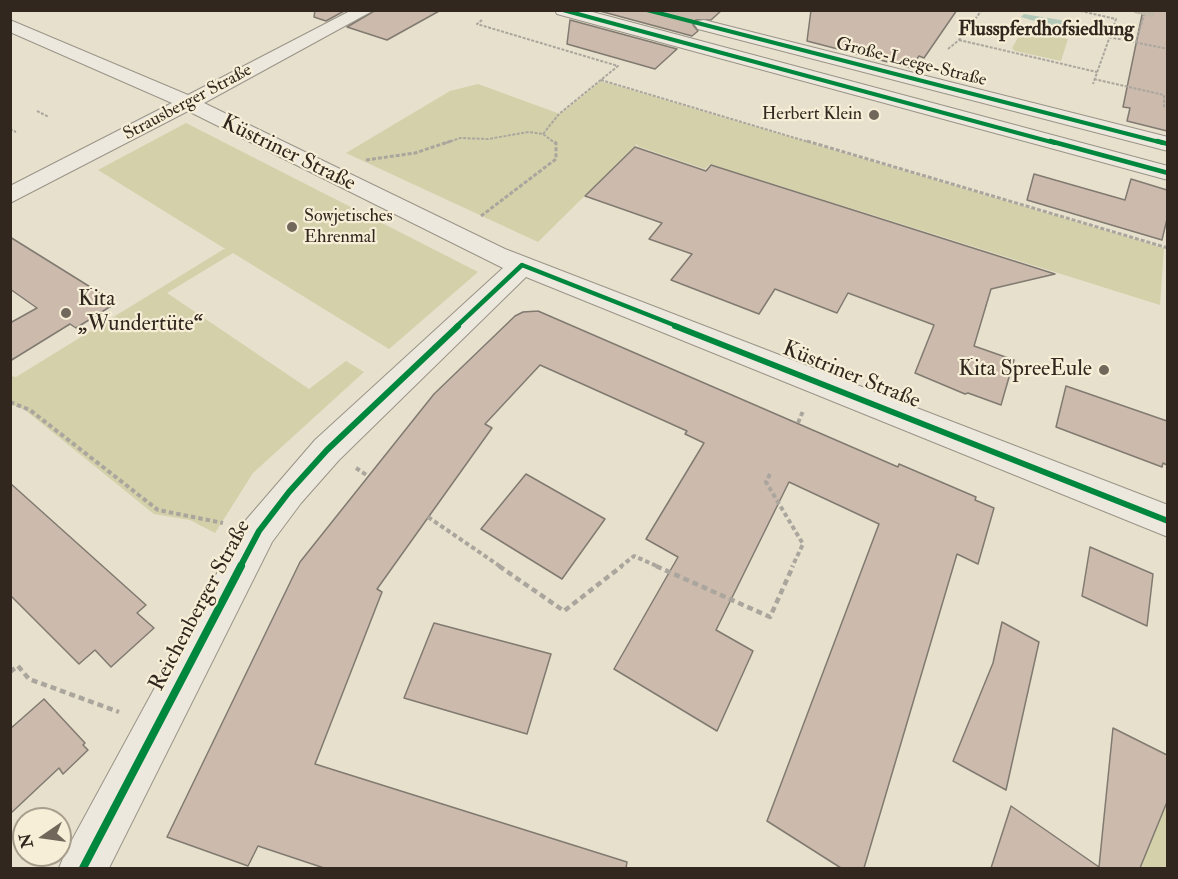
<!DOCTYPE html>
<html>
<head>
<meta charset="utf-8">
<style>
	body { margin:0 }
	#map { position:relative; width:1178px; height:879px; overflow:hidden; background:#e7e0cc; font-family:"IM FELL Double Pica",serif }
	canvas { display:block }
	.frame { position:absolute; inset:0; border:12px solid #31271e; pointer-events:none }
	.north { position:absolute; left:12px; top:807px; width:60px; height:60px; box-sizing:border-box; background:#f7eed7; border:2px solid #a89e8d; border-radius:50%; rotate:257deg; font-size:16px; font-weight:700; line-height:24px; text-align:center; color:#31271e }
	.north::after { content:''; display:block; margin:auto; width:21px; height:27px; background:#71685b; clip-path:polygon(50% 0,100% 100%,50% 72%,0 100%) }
</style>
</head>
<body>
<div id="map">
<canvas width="1178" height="879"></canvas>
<div class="frame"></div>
<div class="north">N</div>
</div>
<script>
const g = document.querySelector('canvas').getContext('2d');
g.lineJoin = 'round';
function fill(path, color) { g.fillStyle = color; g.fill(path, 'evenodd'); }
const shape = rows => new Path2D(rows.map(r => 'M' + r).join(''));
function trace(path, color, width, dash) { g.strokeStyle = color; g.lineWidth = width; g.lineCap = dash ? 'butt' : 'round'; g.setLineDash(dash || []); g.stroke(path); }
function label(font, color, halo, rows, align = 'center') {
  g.font = font + ' "IM FELL Double Pica",serif'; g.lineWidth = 4.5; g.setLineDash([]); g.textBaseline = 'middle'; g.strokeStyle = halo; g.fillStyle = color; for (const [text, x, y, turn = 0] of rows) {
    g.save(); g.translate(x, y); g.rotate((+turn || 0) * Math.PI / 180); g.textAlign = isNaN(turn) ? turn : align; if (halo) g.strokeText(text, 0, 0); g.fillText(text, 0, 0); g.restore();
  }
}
fill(shape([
	[1026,30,1068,39,1061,61,1015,51,1012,48,1022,31],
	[601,81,1164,248,1160,305,710,164,705,169,637,146,638,143,538,242,346,153,450,91,478,84,560,114],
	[186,123,478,272,389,349,233,253,167,293,309,389,346,361,364,372,253,473,215,533,190,520,154,514,25,410,11,404,11,376,16,377,224,249,227,250,98,170],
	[1167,802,1167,868,1140,868]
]), '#d3d0aa');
fill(shape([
	[1024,14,1066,21,1082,27,1080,31,1062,29,1021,17]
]), '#b2c9b9');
const building = shape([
	[315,10,346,10,326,21,314,17,315,10],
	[376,10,441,10,387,40,347,27,376,10],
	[596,10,722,10,711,20,696,20,693,25,698,31,692,36,596,10],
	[811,10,957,10,924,58,919,56,911,68,807,41,811,10],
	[1143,10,1167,10,1167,131,1127,121,1130,108,1123,107,1143,10],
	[570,20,677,49,655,69,567,44,570,20],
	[635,147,706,171,711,165,1055,274,991,289,974,346,1014,360,1001,405,968,393,965,394,915,373,934,325,848,293,837,313,775,289,759,314,671,280,692,254,649,239,662,223,585,196,635,147],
	[1034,174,1125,200,1131,179,1167,190,1167,219,1162,240,1027,200,1034,174],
	[10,237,116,303,76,328,70,324,10,361,10,323,37,308,10,289,10,237],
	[538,311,898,467,899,464,976,497,975,500,994,508,978,564,957,554,864,868,841,868,767,821,879,524,789,482,716,630,753,651,717,731,614,669,678,557,646,539,704,443,685,434,687,431,540,365,485,424,492,428,377,589,382,592,315,764,627,862,626,868,324,868,258,846,248,866,167,837,300,562,434,394,515,316,523,312,538,311],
	[1066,386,1167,421,1167,465,1163,463,1162,467,1056,427,1066,386],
	[526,474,605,519,562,579,481,529,526,474],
	[10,483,146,605,137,613,154,628,111,667,95,650,79,664,10,595,10,483],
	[1090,547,1153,574,1147,626,1082,596,1090,547],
	[1002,622,1039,642,1006,790,953,761,993,663,1002,622],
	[434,623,551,654,527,734,404,698,434,623],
	[44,699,85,743,83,745,88,750,63,774,59,768,10,814,10,729,44,699],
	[1113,728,1167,755,1167,802,1140,868,991,868,1011,806,1099,867,1113,728]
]);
fill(building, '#ccbaad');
trace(building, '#807a70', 1.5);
trace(shape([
	[1144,15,1145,10]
]), '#c3bba9', 20, [20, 10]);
const minor = shape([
	[352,10,374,10,204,103,505,249,1168,505,1168,537,526,277,339,460,301,503,272,542,109,868,59,868,66,851,246,520,315,440,503,268,188,111,10,203,10,186,172,103,10,32,10,20,188,95,352,10],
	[555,10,585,10,1168,166,1168,180,557,14,555,10],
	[704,20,1168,137,1168,151,698,29,695,25,698,21,704,20]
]);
trace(minor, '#999487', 2);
trace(shape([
	[1076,10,1116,19,1093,84],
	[482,20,477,24,618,66,559,114,543,134],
	[1109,37,1168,49],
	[959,40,1097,72],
	[1136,42,1144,15],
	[948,49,959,40,982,10],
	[1094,79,1164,95,1164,108],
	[601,80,812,143],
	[37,111,49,117],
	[10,129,16,132],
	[446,143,460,138,488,139,529,132,543,134,555,143]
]), '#aaa69e', 2, [3, 1.5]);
trace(shape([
	[807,141,1168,248],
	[366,160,415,153,451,141],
	[481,216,556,159,556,143,553,141]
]), '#aaa69e', 3, [4, 2]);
trace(shape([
	[10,402,30,410,158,510,223,523],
	[798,423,803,411],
	[356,468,368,476],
	[770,474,766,482,803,544,792,567],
	[428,517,501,567],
	[620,567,634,556,659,567]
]), '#aaa69e', 4, [4.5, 3]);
trace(shape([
	[499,566,564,611,622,566],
	[656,566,770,617,793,566],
	[10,672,18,666,29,679,119,712]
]), '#aaa69e', 4.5, [6, 4]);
fill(minor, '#ece8de');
trace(shape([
	[563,10,1055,143],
	[647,10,1163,143]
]), '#00873e', 4);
trace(shape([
	[1050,141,1168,173],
	[1157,141,1168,144],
	[456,327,522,265,679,327]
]), '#00873e', 4.5);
trace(shape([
	[675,326,1168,521],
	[240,567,259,531,289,492,327,450,458,326]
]), '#00873e', 6);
trace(shape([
	[83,868,241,566]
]), '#00873e', 8);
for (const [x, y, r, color] of [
	[874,115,6,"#71685b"],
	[292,227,6,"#71685b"],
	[66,313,6,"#71685b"],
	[1104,370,6,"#71685b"]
]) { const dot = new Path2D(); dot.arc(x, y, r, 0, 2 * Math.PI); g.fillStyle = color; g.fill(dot); trace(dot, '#f7eed7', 2); }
label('18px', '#31271e', '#f7eed7', [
	["Große-Leege-Straße",911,63,14],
	["Strausberger Straße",188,103,-28]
]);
label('18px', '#31271e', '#f7eed7', [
	["Herbert Klein",862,115],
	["Sowjetisches",304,217,"left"],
	["Ehrenmal",304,238,"left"]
], 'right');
label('bold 20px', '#31271e', '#f7eed7', [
	["Flusspferdhofsiedlung",1046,31]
]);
label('22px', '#31271e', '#f7eed7', [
	["Küstriner Straße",288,154,26],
	["Küstriner Straße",851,376,22],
	["Reichenberger Straße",201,606,-62]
]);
label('22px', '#31271e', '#f7eed7', [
	["Kita",78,300],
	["„Wundertüte“",78,325],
	["Kita SpreeEule",1092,370,"right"]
], 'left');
</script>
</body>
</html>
